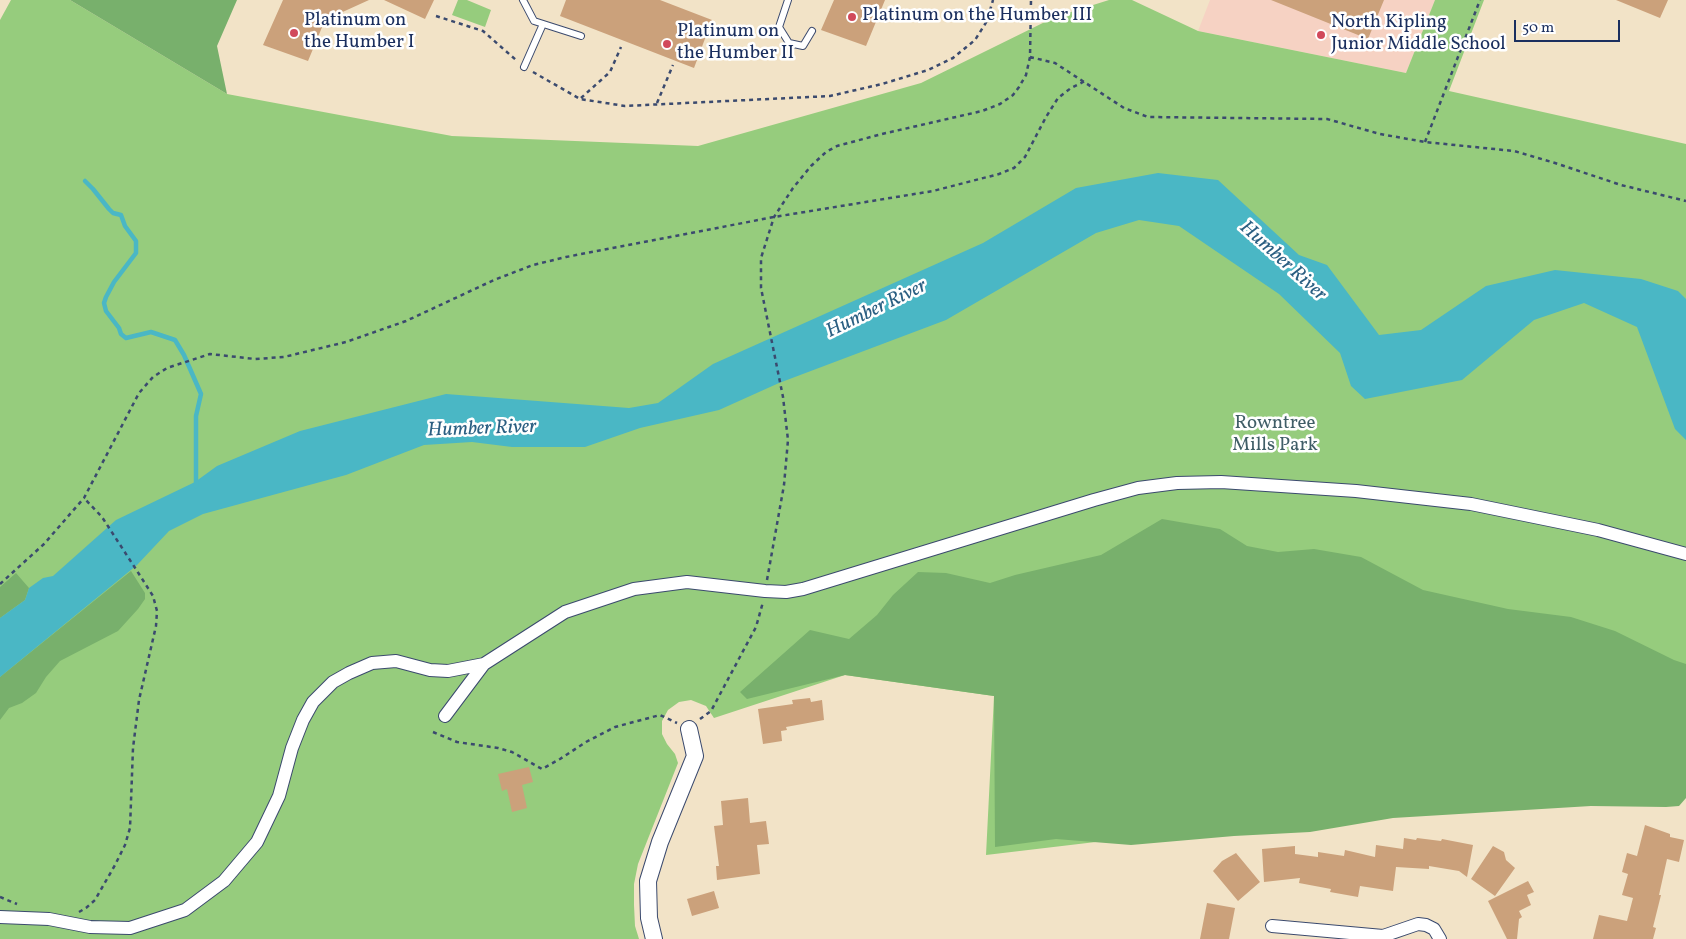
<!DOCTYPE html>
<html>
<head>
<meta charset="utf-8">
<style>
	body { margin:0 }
	#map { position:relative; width:1686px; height:939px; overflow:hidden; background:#f2e3c7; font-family:Vollkorn,serif }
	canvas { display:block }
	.scale { position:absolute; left:1514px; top:20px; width:106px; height:22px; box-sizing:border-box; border:2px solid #1b2f5e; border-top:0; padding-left:6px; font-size:15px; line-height:18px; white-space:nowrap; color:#1b2f5e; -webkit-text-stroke:4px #fff; paint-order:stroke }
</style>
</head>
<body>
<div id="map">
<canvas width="1686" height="939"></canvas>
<div class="scale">50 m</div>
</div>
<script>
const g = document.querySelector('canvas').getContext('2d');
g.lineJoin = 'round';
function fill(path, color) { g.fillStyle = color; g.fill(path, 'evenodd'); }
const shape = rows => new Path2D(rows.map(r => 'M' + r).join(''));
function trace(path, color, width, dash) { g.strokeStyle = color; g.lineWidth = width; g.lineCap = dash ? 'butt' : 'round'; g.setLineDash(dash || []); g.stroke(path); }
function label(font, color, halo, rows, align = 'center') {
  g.font = font + ' Vollkorn,serif'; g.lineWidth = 5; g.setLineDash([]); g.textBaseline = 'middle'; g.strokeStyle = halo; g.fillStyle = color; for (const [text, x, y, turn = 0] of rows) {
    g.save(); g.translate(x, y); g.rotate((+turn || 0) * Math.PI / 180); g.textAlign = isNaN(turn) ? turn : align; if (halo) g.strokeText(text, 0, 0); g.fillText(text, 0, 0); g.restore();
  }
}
fill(shape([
	[1210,0,1435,0,1406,73,1198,31]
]), '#f6d2c3');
fill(shape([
	[11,0,70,0,227,94,452,136,698,146,921,83,1055,17,1109,0,1132,0,1198,31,1406,73,1435,0,1484,0,1449,91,1686,144,1686,772,986,855,994,696,845,675,714,718,706,706,691,700,679,702,668,710,662,721,662,734,667,744,675,754,678,763,638,864,634,884,634,905,635,926,639,939,0,939,0,20],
	[458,0,467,0,491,10,485,27,452,15]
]), '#96cc7d');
fill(shape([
	[70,0,237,0,217,46,227,94],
	[1162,519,1220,529,1247,546,1278,552,1314,549,1361,557,1423,590,1508,609,1571,617,1615,631,1674,660,1686,664,1686,798,1679,806,1666,807,1591,806,1393,818,1310,832,1234,836,1131,845,1056,839,995,847,994,696,845,675,747,699,740,692,810,630,849,639,877,615,893,595,918,572,946,573,990,583,1015,575,1101,555],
	[131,571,145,593,145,599,138,609,118,631,60,661,46,677,36,693,22,703,9,708,0,720,0,677],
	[16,573,29,588,25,600,0,618,0,587]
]), '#78b06c');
fill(shape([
	[1158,173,1218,180,1299,255,1327,265,1379,335,1421,330,1486,286,1555,270,1641,279,1678,291,1686,299,1686,440,1675,429,1637,327,1584,303,1534,320,1462,380,1365,399,1351,386,1340,353,1279,294,1179,226,1139,220,1096,233,946,320,779,383,719,410,640,428,585,447,512,447,472,442,424,445,346,475,203,514,169,531,137,565,0,677,0,618,25,600,29,588,43,578,53,576,116,520,195,482,217,466,300,431,446,394,629,408,658,403,713,364,983,243,1076,188]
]), '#4ab7c5');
trace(shape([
	[85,181,93,189,109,209,113,213,121,215,125,226,136,241,136,253,114,282,106,297,104,303,106,311,119,328,121,334,126,338,151,332,175,340,184,355,201,394,196,416,196,486]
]), '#4ab7c5', 4.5);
fill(shape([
	[283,0,369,0,325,20,308,61,263,45],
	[384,0,434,0,425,19],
	[566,0,660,0,712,20,694,68,560,16],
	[834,0,885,0,866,46,821,30],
	[1271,0,1384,0,1368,39],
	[1616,0,1668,0,1660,18],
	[810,698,811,702,822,700,824,720,786,727,787,730,781,731,782,741,763,744,758,709,793,704,792,700],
	[529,767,533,782,522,785,527,808,512,812,507,789,502,791,498,774],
	[748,798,750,823,766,821,769,844,757,845,760,874,717,880,716,866,719,866,714,826,723,825,721,801],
	[1645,825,1670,834,1670,837,1684,840,1679,862,1667,859,1659,895,1661,895,1653,927,1656,928,1653,939,1593,939,1599,915,1627,921,1633,898,1622,895,1628,874,1622,872,1627,853,1637,856],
	[1404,838,1416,840,1417,838,1441,841,1442,839,1473,845,1467,877,1459,871,1429,866,1429,869,1396,867,1393,891,1360,886,1358,897,1330,892,1331,889,1299,883,1300,878,1264,882,1262,849,1295,846,1295,854,1318,857,1318,852,1344,856,1345,850,1375,857,1376,845,1403,849],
	[1493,846,1504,852,1506,860,1515,868,1495,896,1471,879],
	[1236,853,1260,882,1238,901,1213,871,1222,861],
	[1528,881,1534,892,1527,895,1531,905,1519,911,1522,917,1519,919,1517,939,1507,939,1488,901],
	[714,891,719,908,692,916,687,899],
	[1207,903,1235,908,1229,939,1200,939]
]), '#cba17b');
const service = shape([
	[523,0,534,21,581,36],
	[788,0,779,27,789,43,803,46,812,31],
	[524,67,543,24]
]);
const minor = shape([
	[445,716,484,664],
	[0,917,49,919,90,927,130,928,185,910,224,881,257,842,279,796,292,748,303,720,313,702,333,682,349,673,372,663,396,661,430,670,448,671,484,664,565,612,634,589,687,582,765,591,786,592,803,589,1094,500,1138,488,1177,483,1221,482,1356,491,1471,504,1598,530,1686,554],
	[1272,926,1383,936,1418,924,1426,925,1434,929,1440,939]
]);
const tertiary = shape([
	[654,939,649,918,648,881,660,842,695,756,689,729]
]);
trace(service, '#3b4a6e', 8);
trace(minor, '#3b4a6e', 14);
trace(tertiary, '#3b4a6e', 18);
trace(shape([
	[436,16,483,31,516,60],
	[1030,57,1055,63,1124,108,1148,117,1327,119,1380,134,1425,142,1514,151,1555,163,1621,185,1686,201],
	[533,72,580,99,625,106,830,96,882,84,928,70,953,58,975,40,987,21,993,0],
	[581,98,610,72,621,47],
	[657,103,673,65],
	[1425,142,1480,0],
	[767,580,784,485,788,440,783,397,761,288,761,258,774,217,793,188,811,166,826,152,837,146,882,134,982,111,1000,104,1013,95,1019,87,1026,75,1030,57,1031,0],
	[0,584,44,544,84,498,139,393,153,377,167,368,210,354,255,359,284,357,346,342,406,321,494,280,533,265,566,257,774,217,933,191,999,174,1014,168,1025,157,1046,117,1058,98,1071,88,1085,81],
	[700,719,711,711,749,640,756,627,763,602],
	[433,732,457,742,498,748,512,752,542,769,560,759,586,742,615,727,660,715,677,723],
	[0,897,17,904],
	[79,912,86,908,95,900,115,865,125,845,130,828,133,748,139,700,156,626,157,611,153,596,139,574,102,517,84,498]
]), '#3b4a6e', 2.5, [4, 4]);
trace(service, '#fff', 6);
trace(minor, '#fff', 12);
trace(tertiary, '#fff', 16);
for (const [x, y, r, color] of [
	[852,17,5,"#d1495b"],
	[294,33,5,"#d1495b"],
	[1321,35,5,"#d1495b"],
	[667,44,5,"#d1495b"]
]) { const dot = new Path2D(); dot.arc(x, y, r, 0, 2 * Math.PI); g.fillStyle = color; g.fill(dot); trace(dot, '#fff', 2); }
label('19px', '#1b2f5e', '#fff', [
	["Platinum on the Humber III",862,17],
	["Platinum on",304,22],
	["the Humber I",304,44],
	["North Kipling",1331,24],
	["Junior Middle School",1331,46],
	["Platinum on",677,33],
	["the Humber II",677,55]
], 'left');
label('19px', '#405e67', '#fff', [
	["Rowntree",1275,425],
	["Mills Park",1275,447]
]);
label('italic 20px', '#2b5f82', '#fff', [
	["Humber River",1282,262,42],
	["Humber River",877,310,-26],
	["Humber River",482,430,-2]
]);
</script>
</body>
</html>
